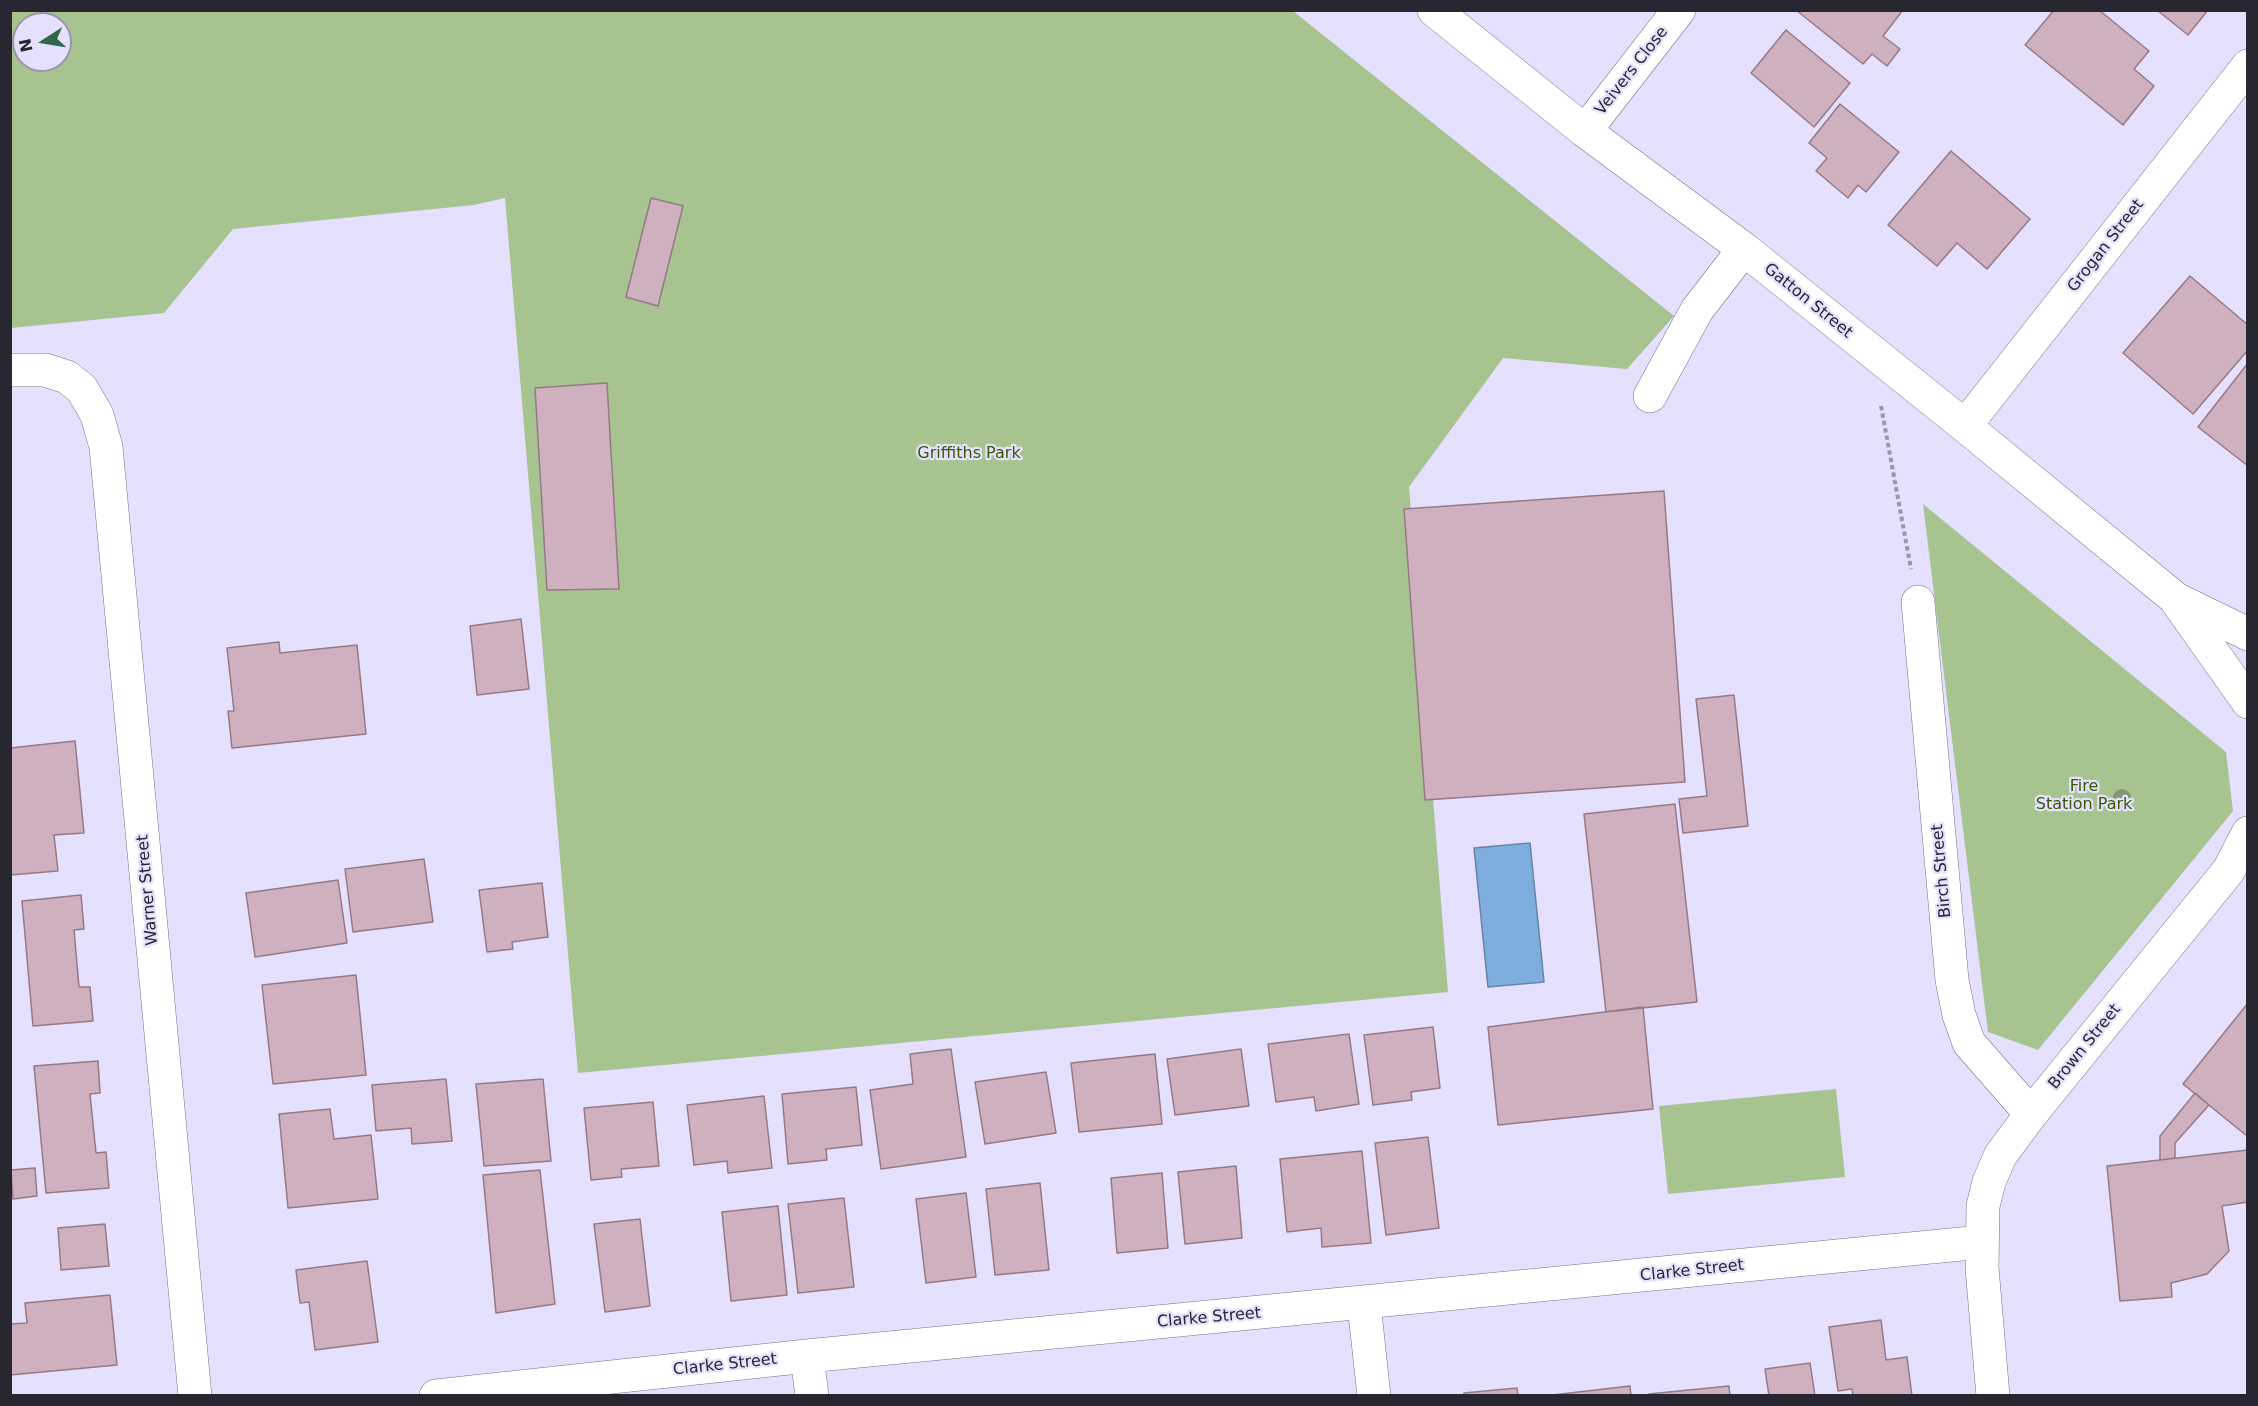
<!DOCTYPE html>
<html>
<head>
<meta charset="utf-8">
<style>
	body { margin:0 }
	#map { position:relative; width:2258px; height:1406px; overflow:hidden; background:#e4e0fd; font-family:"DejaVu Sans",sans-serif }
	canvas { display:block }
	.frame { position:absolute; inset:0; border:12px solid #282631; pointer-events:none }
	.north { position:absolute; left:12px; top:12px; width:60px; height:60px; box-sizing:border-box; background:#e4e0fd; border:2px solid #9996ab; border-radius:50%; rotate:258deg; font-size:16px; font-weight:700; line-height:24px; text-align:center; color:#282631 }
	.north::after { content:''; display:block; margin:auto; width:21px; height:27px; background:#2f664c; clip-path:polygon(50% 0,100% 100%,50% 72%,0 100%) }
</style>
</head>
<body>
<div id="map">
<canvas width="2258" height="1406"></canvas>
<div class="frame"></div>
<div class="north">N</div>
</div>
<script>
const g = document.querySelector('canvas').getContext('2d');
g.lineJoin = 'round';
function fill(path, color) { g.fillStyle = color; g.fill(path, 'evenodd'); }
const shape = rows => new Path2D(rows.map(r => 'M' + r).join(''));
function trace(path, color, width, dash) { g.strokeStyle = color; g.lineWidth = width; g.lineCap = dash ? 'butt' : 'round'; g.setLineDash(dash || []); g.stroke(path); }
function label(font, color, halo, rows, align = 'center') {
  g.font = font + ' "DejaVu Sans",sans-serif'; g.lineWidth = 4.5; g.setLineDash([]); g.textBaseline = 'middle'; g.strokeStyle = halo; g.fillStyle = color; for (const [text, x, y, turn = 0] of rows) {
    g.save(); g.translate(x, y); g.rotate((+turn || 0) * Math.PI / 180); g.textAlign = isNaN(turn) ? turn : align; if (halo) g.strokeText(text, 0, 0); g.fillText(text, 0, 0); g.restore();
  }
}
fill(shape([
	[10,11,1293,11,1674,316,1627,369,1503,358,1409,487,1448,992,578,1073,505,198,474,205,233,229,164,313,11,328],
	[24,24,60,24,60,60,24,60],
	[1923,504,2226,752,2233,811,2038,1050,1988,1032],
	[1836,1089,1845,1177,1668,1194,1659,1106]
]), '#a7c38f');
const water = shape([
	[1530,843,1544,982,1488,987,1474,848,1530,843]
]);
fill(water, '#7faddd');
trace(water, '#6584a9', 1.5);
const building = shape([
	[1796,10,1903,10,1883,36,1900,49,1887,66,1872,54,1863,64,1796,10],
	[2054,10,2099,10,2149,51,2134,69,2154,86,2123,125,2025,45,2054,10],
	[2157,10,2208,10,2188,35,2157,10],
	[1786,30,1850,83,1814,127,1751,73,1786,30],
	[1840,104,1899,152,1866,192,1858,185,1848,198,1816,171,1827,158,1809,143,1840,104],
	[1951,151,2030,219,1987,269,1957,243,1937,266,1888,225,1951,151],
	[651,198,683,206,658,306,626,297,651,198],
	[2190,276,2248,325,2248,350,2193,414,2123,353,2190,276],
	[2248,363,2248,466,2198,427,2248,363],
	[607,383,619,589,547,590,535,388,607,383],
	[1664,491,1685,782,1425,800,1404,509,1664,491],
	[521,619,529,689,477,695,470,626,521,619],
	[279,642,280,653,357,645,366,734,232,748,228,711,234,711,227,648,279,642],
	[1734,695,1748,826,1683,833,1679,799,1707,796,1696,699,1734,695],
	[75,741,84,833,54,835,58,871,10,875,10,748,75,741],
	[1675,804,1697,1002,1606,1012,1584,814,1675,804],
	[424,859,433,922,353,932,345,869,424,859],
	[338,880,347,943,255,957,246,893,338,880],
	[542,883,548,937,512,942,513,949,487,952,479,890,542,883],
	[81,895,84,929,74,930,79,987,90,987,93,1021,33,1026,22,901,81,895],
	[356,975,366,1075,273,1084,262,985,356,975],
	[2248,1003,2248,1136,2247,1136,2183,1084,2248,1003],
	[1643,1007,1653,1109,1498,1125,1488,1027,1643,1007],
	[1433,1027,1440,1088,1411,1092,1412,1100,1373,1105,1364,1035,1433,1027],
	[1349,1034,1359,1104,1316,1111,1314,1097,1276,1102,1268,1044,1349,1034],
	[951,1049,966,1157,881,1169,870,1090,913,1084,910,1054,951,1049],
	[1241,1049,1249,1106,1175,1115,1167,1059,1241,1049],
	[1155,1054,1162,1124,1079,1132,1071,1063,1155,1054],
	[98,1061,100,1093,90,1094,96,1153,106,1152,109,1188,46,1193,34,1066,98,1061],
	[1046,1072,1056,1133,985,1144,975,1082,1046,1072],
	[446,1079,452,1141,412,1144,411,1128,376,1131,372,1085,446,1079],
	[543,1079,551,1161,484,1166,476,1084,543,1079],
	[856,1087,862,1145,826,1149,827,1160,788,1164,782,1094,856,1087],
	[2195,1093,2209,1105,2175,1143,2175,1158,2160,1160,2160,1136,2195,1093],
	[764,1096,772,1168,728,1173,727,1161,694,1165,687,1105,764,1096],
	[653,1102,659,1166,621,1169,622,1177,591,1180,584,1108,653,1102],
	[330,1109,334,1139,371,1135,378,1199,288,1208,279,1114,330,1109],
	[1428,1137,1439,1228,1386,1235,1375,1143,1428,1137],
	[2248,1150,2248,1202,2222,1206,2229,1251,2207,1274,2171,1283,2172,1297,2120,1301,2107,1166,2248,1150],
	[1362,1151,1371,1243,1322,1247,1321,1228,1287,1232,1280,1159,1362,1151],
	[1236,1166,1242,1238,1185,1244,1178,1172,1236,1166],
	[35,1168,37,1196,13,1199,11,1170,35,1168],
	[540,1170,555,1304,496,1313,483,1175,540,1170],
	[1162,1173,1168,1248,1117,1253,1111,1178,1162,1173],
	[1040,1183,1049,1270,995,1275,986,1189,1040,1183],
	[966,1193,976,1277,926,1283,916,1199,966,1193],
	[844,1198,854,1287,798,1293,788,1204,844,1198],
	[778,1206,787,1295,731,1301,722,1212,778,1206],
	[640,1219,650,1306,605,1312,594,1224,640,1219],
	[105,1224,109,1266,61,1270,58,1228,105,1224],
	[367,1261,378,1342,315,1350,309,1302,300,1303,296,1270,367,1261],
	[110,1295,117,1365,10,1375,10,1324,27,1323,25,1303,110,1295],
	[1881,1320,1886,1360,1907,1357,1912,1396,1853,1396,1852,1389,1838,1391,1829,1327,1881,1320],
	[1810,1363,1815,1396,1769,1396,1765,1369,1810,1363],
	[1630,1386,1631,1396,1552,1395,1630,1386],
	[1729,1386,1730,1396,1649,1396,1649,1394,1729,1386],
	[1517,1388,1518,1396,1464,1396,1464,1393,1517,1388]
]);
fill(building, '#cfb0bf');
trace(building, '#967987', 1.5);
const minor = shape([
	[1434,10,1585,131,1744,249,1965,426,2176,599,2248,634],
	[1585,131,1679,10],
	[10,370,45,370,67,377,82,389,97,415,106,447,195,1396],
	[1650,396,1697,310,1744,249],
	[1965,426,2248,66],
	[1918,602,1952,980,1959,1015,1969,1043,2031,1114],
	[2178,603,2248,702],
	[1364,1304,1374,1396],
	[807,1356,812,1396],
	[436,1396,807,1356,1982,1242],
	[1993,1396,1982,1268,1983,1206,1989,1182,2000,1156,2031,1114,2229,870,2248,833]
]);
trace(minor, '#76718b', 34);
trace(shape([
	[1881,406,1911,569]
]), '#9a97ad', 4, [4.5, 3]);
trace(minor, '#fff', 33);
g.fillStyle = '#849572';
for (const [x, y] of [
	[2122,798]
]) { g.beginPath(); g.arc(x, y, 9, 0, 2 * Math.PI); g.fill(); }
label('16px', '#282631', '#e4e0fd', [
	["Veivers Close",1632,71,-52],
	["Grogan Street",2106,246,-52],
	["Gatton Street",1808,301,39],
	["Birch Street",1942,871,-95],
	["Warner Street",148,890,-95],
	["Brown Street",2085,1047,-51],
	["Clarke Street",1692,1271,-6],
	["Clarke Street",1209,1318,-5],
	["Clarke Street",725,1365,-6]
]);
label('16px', '#355800', '#e4e0fd', [
	["Griffiths Park",969,454],
	["Fire",2084,787],
	["Station Park",2084,805]
]);
</script>
</body>
</html>
